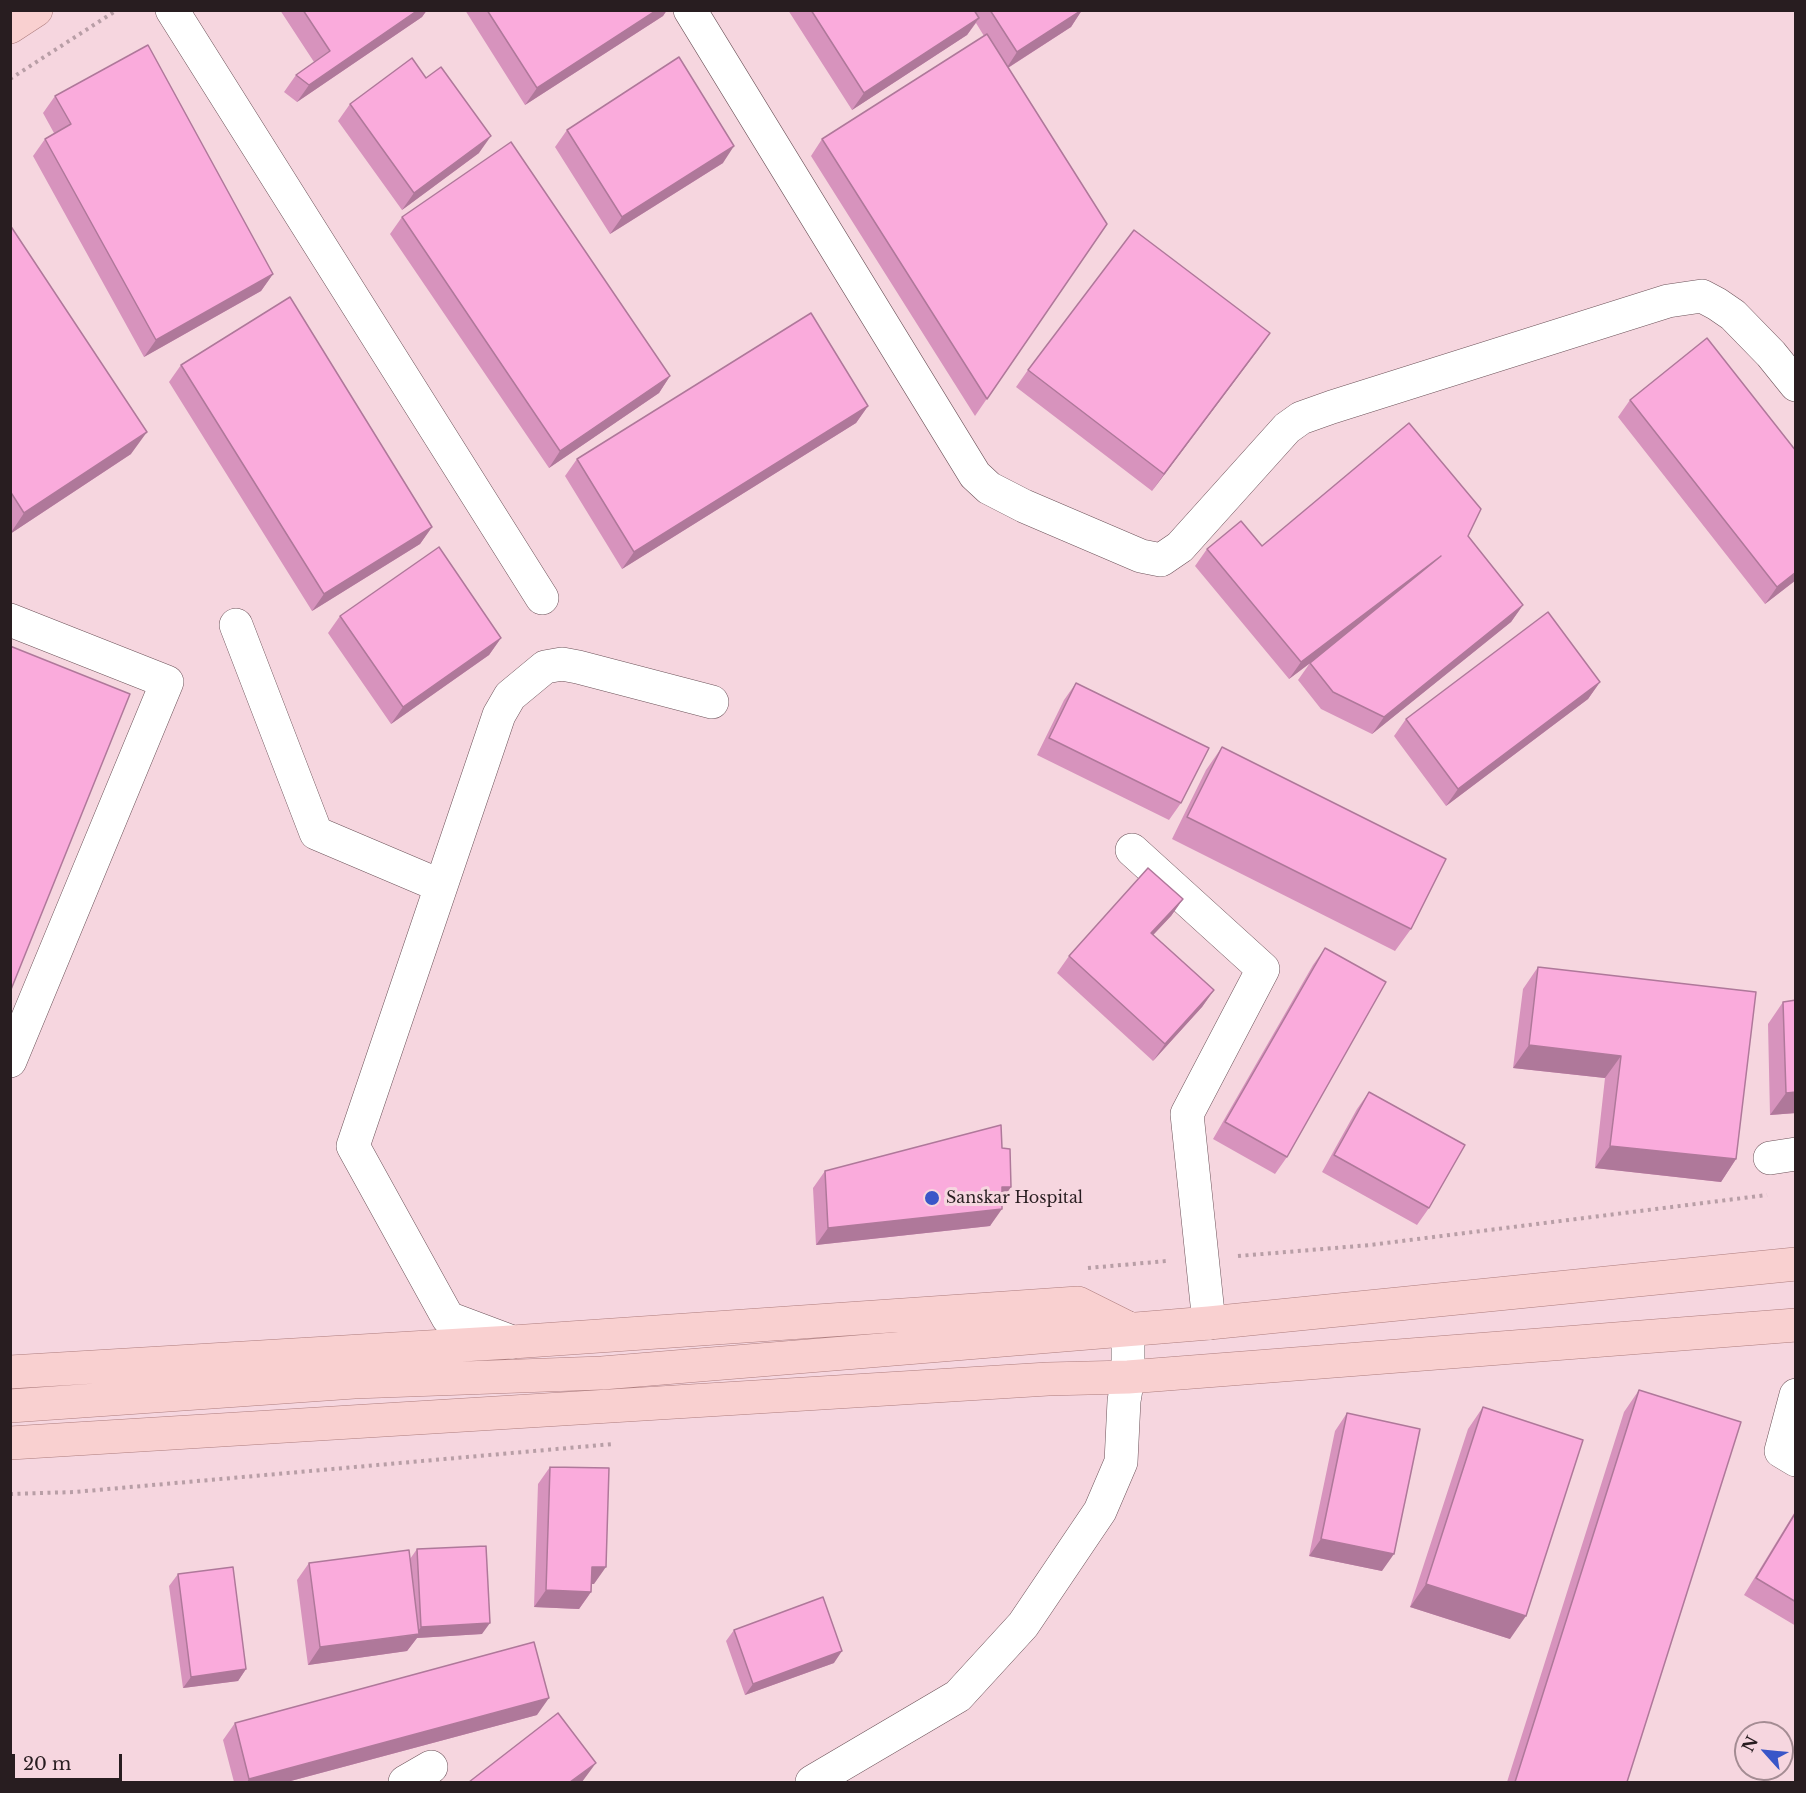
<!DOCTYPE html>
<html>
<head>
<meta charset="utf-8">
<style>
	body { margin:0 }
	#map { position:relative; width:1806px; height:1793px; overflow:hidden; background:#f6d6df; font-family:"Libre Baskerville",serif }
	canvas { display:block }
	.frame { position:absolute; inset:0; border:12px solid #281d20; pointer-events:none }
	.north { position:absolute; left:1734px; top:1721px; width:60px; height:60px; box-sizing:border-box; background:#f6d6df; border:2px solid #a48c93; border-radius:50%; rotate:297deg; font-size:16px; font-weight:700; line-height:24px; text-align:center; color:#281d20 }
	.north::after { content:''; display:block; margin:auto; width:21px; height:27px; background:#3956c8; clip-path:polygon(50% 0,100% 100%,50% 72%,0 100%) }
	.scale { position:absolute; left:12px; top:1754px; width:110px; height:27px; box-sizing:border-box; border:3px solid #281d20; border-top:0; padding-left:8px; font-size:18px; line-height:21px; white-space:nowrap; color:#281d20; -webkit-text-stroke:4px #f6d6df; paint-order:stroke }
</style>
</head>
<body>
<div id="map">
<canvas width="1806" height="1793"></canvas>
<div class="frame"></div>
<div class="north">N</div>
<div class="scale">20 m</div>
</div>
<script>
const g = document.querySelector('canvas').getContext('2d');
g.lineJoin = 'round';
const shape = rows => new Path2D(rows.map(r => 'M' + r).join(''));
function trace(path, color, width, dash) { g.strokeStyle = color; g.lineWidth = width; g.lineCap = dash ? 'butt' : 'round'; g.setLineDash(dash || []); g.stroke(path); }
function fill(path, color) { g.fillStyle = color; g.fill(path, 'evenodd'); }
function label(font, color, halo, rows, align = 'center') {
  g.font = font + ' "Libre Baskerville",serif'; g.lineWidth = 6; g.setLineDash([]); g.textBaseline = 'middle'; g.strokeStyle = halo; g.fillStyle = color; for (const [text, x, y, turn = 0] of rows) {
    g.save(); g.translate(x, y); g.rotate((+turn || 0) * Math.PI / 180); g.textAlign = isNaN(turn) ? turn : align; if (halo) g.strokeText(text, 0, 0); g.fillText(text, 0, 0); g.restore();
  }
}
const minor = shape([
	[172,10,542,598],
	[690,10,975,475,989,488,1024,506,1141,556,1161,560,1180,547,1287,428,1301,418,1332,407,1668,301,1702,296,1717,304,1733,315,1771,354,1796,385],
	[10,620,167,682,10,1061],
	[236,625,316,833,441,886],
	[1132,850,1263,969,1187,1114,1209,1323],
	[1770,1158,1796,1154],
	[512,1342,448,1318,353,1146,499,715,510,696,545,667,562,664,578,667,712,702],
	[1796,1395,1781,1451,1796,1460],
	[405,1782,431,1767],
	[812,1782,958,1696,1023,1625,1100,1511,1121,1462,1124,1401,1128,1377,1128,1328]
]);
const major = shape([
	[10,27,36,10],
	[10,1372,512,1342,1078,1303,1128,1328],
	[10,1406,354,1382,602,1373,1209,1323,1796,1264],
	[10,1443,1048,1379,1128,1377,1796,1325]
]);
trace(minor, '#6c5259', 34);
trace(major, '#ad7d7e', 34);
trace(shape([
	[10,79,117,10],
	[1238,1256,1370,1245,1767,1195],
	[1088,1268,1167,1261],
	[10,1494,75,1492,613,1444]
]), '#b89ea6', 4, [3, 4.5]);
trace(minor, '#fff', 33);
trace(major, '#f9d0d0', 33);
fill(shape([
	[280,10,427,10,422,17,297,102,284,92,296,75,314,62],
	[465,10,667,10,663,16,525,105],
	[788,10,1082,10,1071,27,1008,68,1107,224,975,416,811,156,822,139,984,36,976,23,967,35,852,110],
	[55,96,273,274,261,291,144,357,33,156,45,139,54,133,43,113],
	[350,104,479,153,402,210,338,121],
	[567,130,723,163,610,234,555,147],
	[402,217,670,376,659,393,549,468,390,234],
	[10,225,131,454,10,534],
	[1258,350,1152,491,1016,387,1028,370],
	[181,365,432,527,420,544,312,611,169,382],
	[1630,400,1796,580,1765,604,1618,417],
	[868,406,856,423,622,569,565,476,577,459],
	[1468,536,1523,605,1511,622,1372,734,1321,709,1298,680,1310,663,1313,661,1289,679,1195,566,1207,549],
	[340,616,501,638,489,655,391,724,328,633],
	[1600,682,1588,699,1446,806,1394,736,1406,719],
	[1076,683,1181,803,1169,820,1037,755,1064,700],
	[1222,747,1411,929,1395,951,1172,839,1206,770],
	[1183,899,1171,916,1153,935,1214,990,1202,1007,1153,1061,1057,973,1069,956],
	[1325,948,1287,1157,1275,1174,1213,1139,1313,965],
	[1538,967,1736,1159,1721,1182,1595,1168,1605,1078,1513,1068,1523,989],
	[1796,1000,1796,1113,1770,1115,1768,1024,1783,1002],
	[1369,1092,1429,1208,1417,1225,1322,1172,1357,1109],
	[1002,1148,1011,1187,1002,1199,990,1226,816,1245,813,1188,825,1171],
	[1639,1390,1627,1782,1507,1782,1624,1412],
	[1483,1407,1510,1639,1410,1607,1468,1429],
	[1347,1413,1382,1571,1309,1556,1335,1431],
	[550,1467,594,1584,591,1584,591,1592,579,1609,534,1607,538,1484],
	[1796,1510,1796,1626,1744,1595],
	[417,1549,482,1634,417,1638,407,1651,308,1665,297,1580,309,1563,410,1559],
	[178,1574,246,1669,238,1681,183,1688,169,1586],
	[734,1630,834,1663,745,1695,726,1641],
	[537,1715,287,1782,234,1782,223,1740,235,1723]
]), '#d793bd');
fill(shape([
	[418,10,427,10,422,17,297,102,309,85],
	[657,10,667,10,663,16,525,105,537,88],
	[1082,10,1071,27,1006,69,1017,52],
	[979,18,967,35,852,110,864,93],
	[491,136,479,153,402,210,414,193],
	[734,146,723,163,610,234,622,217],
	[273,274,261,291,144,357,156,340],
	[1270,333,1258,350,1152,491,1164,474],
	[670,376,659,393,549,468,560,451],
	[868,406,856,423,622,569,634,552],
	[147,432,131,454,10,534,24,513],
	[432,527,420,544,312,611,324,594],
	[1441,556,1429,573,1289,679,1301,662],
	[1796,572,1796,580,1765,604,1777,587],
	[1523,605,1511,622,1372,734,1384,717],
	[501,638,489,655,391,724,403,707],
	[1600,682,1588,699,1446,806,1458,789],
	[1183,899,1171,916,1139,950,1151,933],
	[1214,990,1202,1007,1153,1061,1165,1044],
	[1529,1045,1621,1056,1605,1078,1513,1068],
	[1796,1092,1796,1113,1770,1115,1786,1093],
	[1610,1146,1736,1159,1721,1182,1595,1168],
	[1002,1187,1011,1187,999,1204],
	[1002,1209,990,1226,816,1245,828,1228],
	[1321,1539,1394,1554,1382,1571,1309,1556],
	[592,1567,606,1567,594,1584,580,1584],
	[1426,1584,1526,1616,1510,1639,1410,1607],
	[546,1590,591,1592,579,1609,534,1607],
	[490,1623,482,1634,417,1638,407,1651,308,1665,320,1647,415,1635,421,1627],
	[842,1651,834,1663,745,1695,753,1684],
	[246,1669,238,1681,183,1688,191,1677],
	[549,1698,537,1715,287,1782,247,1782,249,1779],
	[596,1763,582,1782,570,1782]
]), '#af789a');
const building = shape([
	[303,10,418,10,309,85,296,75,330,51,303,10],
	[487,10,657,10,537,88,487,10],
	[811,10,974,10,979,18,864,93,811,10],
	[990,10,1082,10,1017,52,990,10],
	[987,34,1107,224,987,399,822,139,987,34],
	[148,45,273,274,156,340,45,139,71,124,55,96,148,45],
	[679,57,734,146,622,217,567,130,679,57],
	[412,58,426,78,441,67,491,136,414,193,350,104,412,58],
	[511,142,670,376,560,451,402,217,511,142],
	[10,225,147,432,24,513,10,491,10,225],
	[1134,230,1270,333,1164,474,1028,370,1134,230],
	[290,297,432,527,324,594,181,365,290,297],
	[811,313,868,406,634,552,577,459,811,313],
	[1707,338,1796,451,1796,572,1777,587,1630,400,1707,338],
	[1409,423,1481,509,1468,536,1523,605,1384,717,1333,692,1310,663,1441,556,1301,662,1207,549,1241,521,1262,546,1409,423],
	[439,547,501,638,403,707,340,616,439,547],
	[1548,612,1600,682,1458,789,1406,719,1548,612],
	[10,646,130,694,10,992,10,646],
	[1076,683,1209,748,1181,803,1049,738,1076,683],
	[1222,747,1446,859,1411,929,1187,817,1222,747],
	[1148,868,1183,899,1151,933,1214,990,1165,1044,1069,956,1148,868],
	[1325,948,1386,982,1287,1157,1225,1122,1325,948],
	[1538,967,1756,992,1736,1159,1610,1146,1621,1056,1529,1045,1538,967],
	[1796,1000,1796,1092,1786,1093,1783,1002,1796,1000],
	[1369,1092,1465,1145,1429,1208,1334,1155,1369,1092],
	[1001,1125,1002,1148,1010,1149,1011,1187,1002,1187,1002,1209,828,1228,825,1171,1001,1125],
	[1639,1390,1741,1422,1627,1782,1515,1782,1639,1390],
	[1483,1407,1583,1440,1526,1616,1426,1584,1483,1407],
	[1347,1413,1420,1429,1394,1554,1321,1539,1347,1413],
	[550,1467,609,1468,606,1567,592,1567,591,1592,546,1590,550,1467],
	[1796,1512,1796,1602,1756,1578,1796,1512],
	[486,1546,490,1623,421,1627,417,1549,486,1546],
	[409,1550,419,1634,320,1647,309,1563,409,1550],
	[233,1567,246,1669,191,1677,178,1574,233,1567],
	[823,1597,842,1651,753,1684,734,1630,823,1597],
	[534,1642,549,1698,249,1779,235,1723,534,1642],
	[558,1713,596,1763,570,1782,469,1782,558,1713]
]);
fill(building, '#faabdc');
trace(building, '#af789a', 1.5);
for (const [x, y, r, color] of [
	[932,1198,8,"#3956c8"]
]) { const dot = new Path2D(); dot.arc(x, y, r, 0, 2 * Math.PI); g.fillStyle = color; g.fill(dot); trace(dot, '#f6d6df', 2); }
label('16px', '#281d20', '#f6d6df', [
	["Sanskar Hospital",946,1198]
], 'left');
</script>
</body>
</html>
